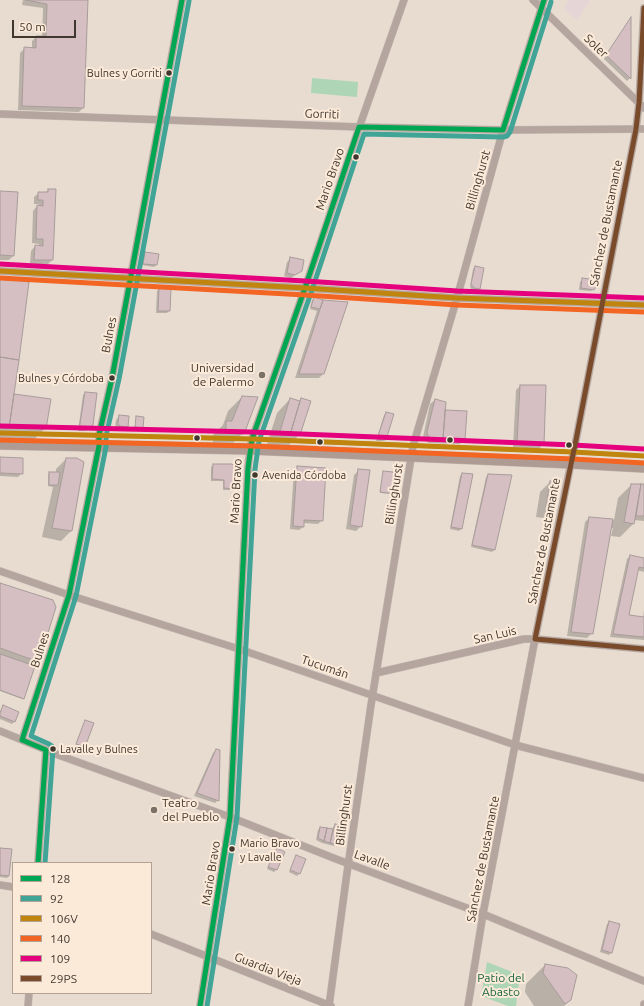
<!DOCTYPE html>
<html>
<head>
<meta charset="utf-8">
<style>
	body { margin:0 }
	#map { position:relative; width:644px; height:1006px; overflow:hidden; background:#e8dcd1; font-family:Ubuntu,sans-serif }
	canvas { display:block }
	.legend { position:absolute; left:12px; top:862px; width:140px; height:132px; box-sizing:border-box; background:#fcead9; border:1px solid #b1a295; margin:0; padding:5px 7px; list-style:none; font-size:12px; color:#40372e }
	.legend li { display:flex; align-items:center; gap:8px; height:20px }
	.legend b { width:20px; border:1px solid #b1a295 }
	.scale { position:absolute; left:12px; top:20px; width:64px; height:18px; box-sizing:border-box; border:2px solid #40372e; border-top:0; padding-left:5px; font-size:12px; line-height:14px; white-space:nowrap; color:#40372e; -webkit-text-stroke:3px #fcead9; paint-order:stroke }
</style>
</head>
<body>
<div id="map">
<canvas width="644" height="1006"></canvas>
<ul class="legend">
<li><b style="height:5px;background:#00a651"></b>128</li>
<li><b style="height:5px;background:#40a597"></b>92</li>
<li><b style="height:5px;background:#c0850e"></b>106V</li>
<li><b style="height:5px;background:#f26522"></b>140</li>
<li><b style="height:5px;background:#e5007d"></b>109</li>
<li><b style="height:5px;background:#7a4b2a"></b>29PS</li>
</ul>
<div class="scale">50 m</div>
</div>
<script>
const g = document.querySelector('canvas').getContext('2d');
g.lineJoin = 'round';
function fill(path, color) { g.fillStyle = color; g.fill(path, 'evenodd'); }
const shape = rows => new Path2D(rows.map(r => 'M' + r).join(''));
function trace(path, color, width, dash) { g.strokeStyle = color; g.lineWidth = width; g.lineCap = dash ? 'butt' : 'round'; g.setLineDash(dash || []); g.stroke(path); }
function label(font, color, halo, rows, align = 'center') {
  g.font = font + ' Ubuntu,sans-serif'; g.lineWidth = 4; g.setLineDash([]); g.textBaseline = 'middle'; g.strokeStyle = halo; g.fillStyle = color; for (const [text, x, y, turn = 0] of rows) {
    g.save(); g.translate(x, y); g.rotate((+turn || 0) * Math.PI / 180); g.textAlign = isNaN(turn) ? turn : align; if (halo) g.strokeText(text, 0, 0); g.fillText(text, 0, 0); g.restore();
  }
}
fill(shape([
	[569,0,590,0,577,20,564,8]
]), '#e6d5d7');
fill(shape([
	[312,78,358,82,357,97,311,93],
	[487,962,520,975,516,1006,508,1006,481,996]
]), '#add5b6');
fill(shape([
	[23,0,87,0,83,108,79,112,18,110,20,53,25,48,32,49,32,41,36,37,42,37,43,8,22,5],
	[630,20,630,78,627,81,604,59],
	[48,190,52,260,48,264,30,264,31,251,35,246,39,247,39,244,32,243,33,211,37,206,39,206,39,204,34,204,34,197,39,193,45,193],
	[0,192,13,256,9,260,0,260],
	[145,253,156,265,154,267,142,265,143,255],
	[290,259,301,270,291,278,284,276,287,262],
	[475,267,479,289,477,291,472,290,470,287,473,269],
	[0,279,13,397,45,428,32,442,0,441],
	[582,280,595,287,591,291,579,290,580,282],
	[159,289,170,290,169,311,167,313,156,313,157,291],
	[314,298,322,301,346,303,323,374,319,378,295,378,317,311,310,309,312,300],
	[520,386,543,444,539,449,513,447,516,390],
	[85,393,89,427,84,431,78,431,83,395],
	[242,397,243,433,230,446,213,446,213,435,223,425,228,411],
	[290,399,299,402,301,399,299,435,286,448,266,447,277,413],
	[435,400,464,439,460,444,429,443,424,440,423,437,430,404],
	[386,413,385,439,383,441,376,441,384,415],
	[119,416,127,426,123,430,116,429,115,428,116,420],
	[0,458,22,473,18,477,0,476],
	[66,459,71,531,61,541,42,537,53,487,48,486,48,474,50,473,56,473,56,469],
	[213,465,236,488,234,490,223,490,223,481,211,481,211,467],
	[298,467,322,520,318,524,303,523,303,527,299,530,290,529,294,470],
	[359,470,361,526,356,531,346,529,354,475],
	[383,472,394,494,393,494,380,493],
	[462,474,461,529,459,531,450,529,460,476],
	[488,475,494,550,492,552,471,547,486,477],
	[550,482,553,508,543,518,536,517,540,492],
	[631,485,644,485,644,521,634,520,633,524,620,537,611,536,613,528,611,528,592,633,587,638,567,636,585,522,589,518,614,520,618,498],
	[630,556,644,559,644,572,637,570,628,616,643,618,644,610,644,640,610,637,627,559],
	[0,584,38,661,33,667,22,699,0,691],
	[3,707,14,722,12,724,0,719,0,711],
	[86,721,84,747,82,749,75,746,84,723],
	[216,750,218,800,215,803,194,796,213,753],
	[335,825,340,840,334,846,322,843,316,840,318,830,320,828,332,830,333,827],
	[277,849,276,870,274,872,267,869,275,851],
	[0,850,9,876,7,878,0,877],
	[295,859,299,874,297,876,289,872],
	[609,922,611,953,609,955,600,952,607,924],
	[545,965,570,1000,564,1006,534,1006,525,992,526,984]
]), '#0003');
const building = shape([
	[26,0,88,0,84,108,22,106,24,47,36,48,36,36,46,36,47,4,26,0],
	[631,17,631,79,606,55,631,17],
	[48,189,56,189,53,260,34,260,35,245,43,246,43,239,36,239,37,205,43,206,43,200,38,200,38,192,48,192,48,189],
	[0,191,18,192,14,256,0,255,0,191],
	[145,252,159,254,157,265,143,264,145,252],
	[290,257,304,260,302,271,295,275,287,273,290,257],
	[475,266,484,268,480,289,474,288,471,284,475,266],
	[0,278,29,282,19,360,0,357,0,278],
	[582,278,597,280,596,287,594,290,581,288,582,278],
	[159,288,171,289,170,311,158,311,159,288],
	[314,297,323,300,320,309,311,307,314,297],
	[323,300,348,302,324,374,299,374,323,300],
	[0,357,19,360,9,428,0,428,0,357],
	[520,385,546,385,544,445,517,443,520,385],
	[85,392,97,393,93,425,86,430,79,430,85,392],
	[14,394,51,399,46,429,9,428,14,394],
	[242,396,258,397,244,434,226,433,226,421,232,421,242,396],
	[290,398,300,401,290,435,279,435,290,398],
	[301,398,311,401,300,435,290,435,301,398],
	[435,399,446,402,443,439,431,438,428,436,427,432,435,399],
	[445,410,467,411,465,440,443,439,445,410],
	[386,412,394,414,386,440,377,439,386,412],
	[119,415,129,416,128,427,120,426,118,424,119,415],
	[136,416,144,417,143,428,135,427,136,416],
	[0,457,23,458,23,474,0,473,0,457],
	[66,458,77,458,84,462,72,531,52,528,66,458],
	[213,464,232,464,237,469,237,489,224,488,224,480,212,479,213,464],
	[297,466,326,468,323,521,304,520,304,527,293,526,297,466],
	[358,469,370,470,362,527,350,525,358,469],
	[383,471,393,472,397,477,395,494,380,492,383,471],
	[49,472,60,472,58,485,49,485,49,472],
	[462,473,473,474,462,529,451,527,462,473],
	[488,474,512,475,495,550,472,545,488,474],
	[550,481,558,482,554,508,546,507,550,481],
	[631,484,641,484,634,524,624,522,631,484],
	[641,484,644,484,644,516,636,516,641,484],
	[589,517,613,519,593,634,571,632,589,517],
	[630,555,644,558,644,568,639,567,629,615,644,617,644,637,613,634,630,555],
	[0,583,53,600,56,607,39,662,0,648,0,583],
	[0,654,35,666,24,699,0,690,0,654],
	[3,705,19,712,15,722,0,716,0,713,3,705],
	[85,720,94,723,85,747,76,744,85,720],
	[216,749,220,750,219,801,197,793,216,749],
	[335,824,344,826,341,840,337,844,330,843,335,824],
	[320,827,327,828,324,841,318,838,320,827],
	[327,828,333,829,330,843,324,841,327,828],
	[0,848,12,849,9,876,0,875,0,848],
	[277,848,285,852,277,870,268,867,277,848],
	[296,855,306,859,300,874,290,870,296,855],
	[609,921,620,924,612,953,602,950,609,921],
	[545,964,568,968,577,975,571,1000,565,1004,543,973,545,964]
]);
fill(building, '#d6bfc3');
trace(building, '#a79c99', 1);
const service = shape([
	[0,433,252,439,573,452,644,456]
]);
const minor = shape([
	[533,0,644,108],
	[0,114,359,127,503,130,644,129],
	[0,271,305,288,457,298,644,305],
	[0,571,69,595,239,649,515,745,644,778],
	[376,673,524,639,535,639,644,649],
	[0,731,61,756,230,817,336,859,483,914,644,981],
	[22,740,69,595,99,446,99,435,112,378,182,0],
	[38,863,46,750],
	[0,885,13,887],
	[151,934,331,1006],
	[28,1006,29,993],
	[200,1006,230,817,248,468,250,449,252,439,305,288,360,125,404,0],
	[329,1006,346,880,371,705,413,446,457,298,503,130,544,0],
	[468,1006,483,914,535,639,571,463,576,440,636,129,639,103,644,8],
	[644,1006,644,1004]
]);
const primary = shape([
	[0,444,250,449,571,463,644,467]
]);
trace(service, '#c5bbb2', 4.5);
trace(minor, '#c5bbb2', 8);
trace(primary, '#c5bbb2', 12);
trace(service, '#b4a59f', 3.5);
trace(minor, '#b4a59f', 7);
trace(primary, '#ad9b94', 11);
trace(shape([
	[38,863,46,750,22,740,69,595,99,446,99,435,112,378,182,0],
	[200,1006,230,817,248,468,252,439,305,288,359,127,503,130,544,0]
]), '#00a651', 5);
trace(shape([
	[45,863,53,749,52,746,49,744,31,736,76,596,106,447,106,436,119,379,189,1],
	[207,1006,237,817,255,469,259,441,312,290,364,134,503,137,507,136,510,132,551,2]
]), '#40a597', 5);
trace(shape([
	[0,271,305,288,457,298,644,305],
	[0,433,252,439,573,452,644,456]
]), '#c0850e', 5);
trace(shape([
	[0,278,305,295,457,305,644,312],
	[0,440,252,446,573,459,644,463]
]), '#f26522', 5);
trace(shape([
	[0,264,305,281,457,291,644,298],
	[0,426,252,432,573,445,644,449]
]), '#e5007d', 5);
trace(shape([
	[644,8,639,103,636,129,576,440,535,639,644,649]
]), '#7a4b2a', 5);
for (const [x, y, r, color] of [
	[169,73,3.5,"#40372e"],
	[356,157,3.5,"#40372e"],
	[262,375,4,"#7b7167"],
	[112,378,3.5,"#40372e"],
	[197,438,3.5,"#40372e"],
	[450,440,3.5,"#40372e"],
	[320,442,3.5,"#40372e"],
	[569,445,3.5,"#40372e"],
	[255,475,3.5,"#40372e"],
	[53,749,3.5,"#40372e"],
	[154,810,4,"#7b7167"],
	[232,849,3.5,"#40372e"]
]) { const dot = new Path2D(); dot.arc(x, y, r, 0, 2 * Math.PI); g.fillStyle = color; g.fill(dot); trace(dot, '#fcead9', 1.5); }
label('11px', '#40372e', '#fcead9', [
	["Bulnes y Gorriti",162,73,"right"],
	["Bulnes y Córdoba",104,378,"right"],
	["Avenida Córdoba",262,475],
	["Lavalle y Bulnes",60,749],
	["Mario Bravo",240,843],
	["y Lavalle",240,857]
], 'left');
label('12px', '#40372e', '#fcead9', [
	["Soler",596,46,44],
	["Gorriti",322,114,2],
	["Mario Bravo",330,179,-71],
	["Billinghurst",478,180,-74],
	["Sánchez de Bustamante",606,223,-79],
	["Bulnes",109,335,-79],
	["Mario Bravo",236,491,-87],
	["Billinghurst",394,494,-81],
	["Sánchez de Bustamante",544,541,-79],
	["San Luis",495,635,-13],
	["Bulnes",40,650,-72],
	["Tucumán",325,667,19],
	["Billinghurst",344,815,-82],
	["Sánchez de Bustamante",483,859,-79],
	["Lavalle",372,860,20],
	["Mario Bravo",211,873,-81],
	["Guardia Vieja",268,969,21]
]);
label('12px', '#40372e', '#fcead9', [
	["Universidad",254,368],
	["de Palermo",254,382],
	["Teatro",162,803,"left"],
	["del Pueblo",162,817,"left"]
], 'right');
label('12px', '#176540', '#fcead9', [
	["Patio del",501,978],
	["Abasto",501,992]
]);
</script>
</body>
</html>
